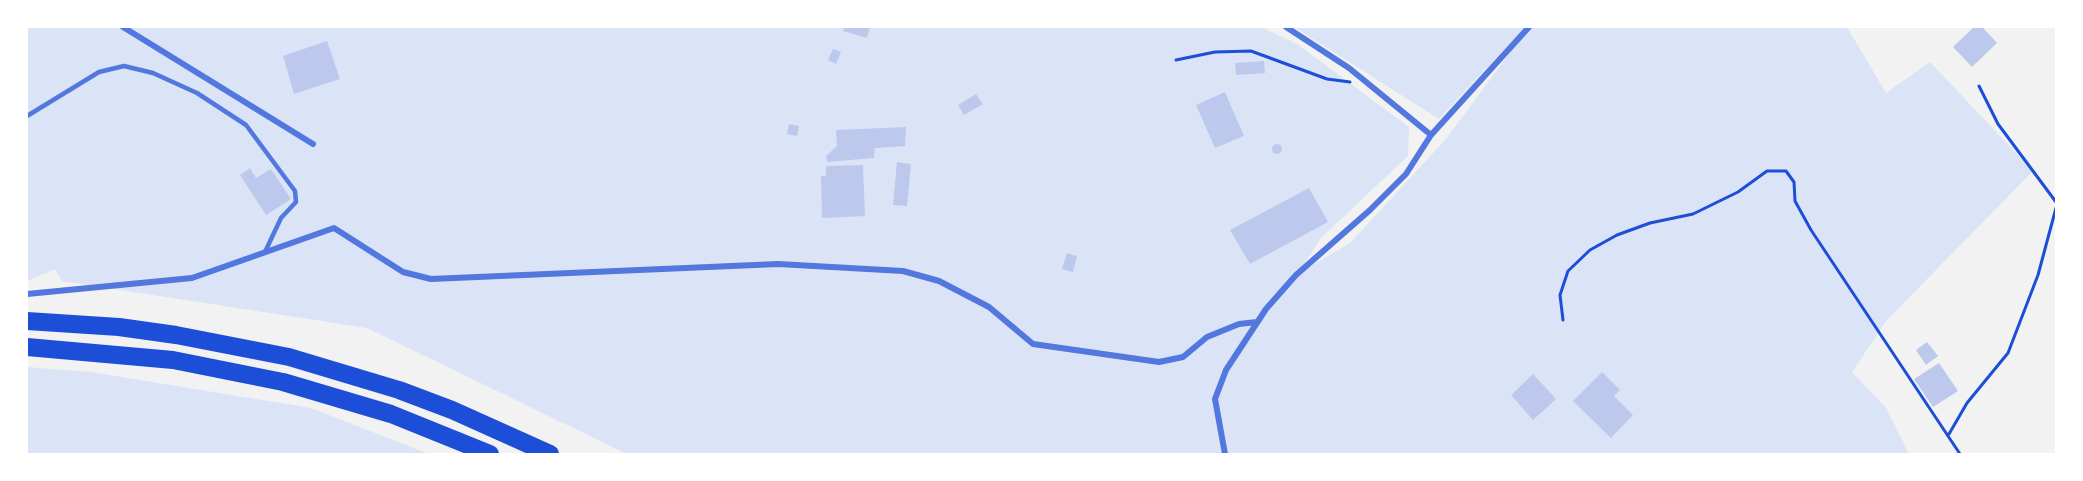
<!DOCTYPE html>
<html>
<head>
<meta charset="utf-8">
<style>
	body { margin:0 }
	#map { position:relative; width:2083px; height:481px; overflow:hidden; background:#f2f2f2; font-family:"Work Sans",sans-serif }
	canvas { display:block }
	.frame { position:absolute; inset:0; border:28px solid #fff; pointer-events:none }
</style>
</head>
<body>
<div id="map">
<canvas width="2083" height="481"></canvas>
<div class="frame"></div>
</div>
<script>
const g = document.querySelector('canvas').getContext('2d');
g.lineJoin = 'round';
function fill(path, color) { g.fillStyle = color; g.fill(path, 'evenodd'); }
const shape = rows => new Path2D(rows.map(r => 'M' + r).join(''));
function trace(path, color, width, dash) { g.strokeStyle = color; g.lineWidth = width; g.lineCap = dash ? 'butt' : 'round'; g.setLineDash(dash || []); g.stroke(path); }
fill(shape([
	[27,27,1261,27,1297,44,1409,127,1408,156,1322,237,1297,274,1350,243,1445,140,1529,27,1847,27,1886,93,1930,62,2033,171,1887,320,1852,372,1886,408,1909,454,627,454,367,328,62,281,55,269,27,281],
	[1294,27,1525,27,1439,119],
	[27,367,91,372,311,408,429,454,27,454]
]), '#dbe4f7');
fill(shape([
	[844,27,870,27,867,38,843,31],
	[1974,27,1982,27,1997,43,1972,67,1953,47],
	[327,41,340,79,294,94,283,56],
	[833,49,841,52,836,64,828,60],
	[1264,61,1265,73,1236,75,1235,63],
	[1225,92,1244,136,1215,148,1196,105],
	[976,94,983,104,964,115,958,105],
	[789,124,799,126,797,136,787,134],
	[906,127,905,146,875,148,874,158,827,162,826,156,837,146,836,130],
	'1272 149a5 5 0 1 1 10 0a5 5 0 1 1-10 0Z',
	[897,162,911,164,907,206,893,205],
	[863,165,865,216,822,218,821,176,826,176,826,166],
	[250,168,256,178,271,169,291,199,266,215,240,175],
	[1309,188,1328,222,1250,264,1230,230],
	[1067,253,1077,256,1073,272,1062,269],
	[1927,342,1938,356,1926,365,1916,350],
	[1939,363,1958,391,1933,407,1914,379],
	[1602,372,1620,390,1614,396,1633,415,1611,438,1573,401],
	[1533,374,1556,399,1533,420,1511,395]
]), '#bdc9ec');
trace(shape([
	[1176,60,1215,52,1251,51,1327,79,1350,82],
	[1979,86,1998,124,2056,202],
	[1563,320,1560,295,1568,271,1590,250,1617,235,1650,223,1693,214,1738,192,1767,171,1786,171,1794,182,1795,201,1811,230,1960,454],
	[1949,434,1967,403,2008,353,2038,275,2056,208]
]), '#1d4ed8', 3);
trace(shape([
	[27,116,99,72,124,66,153,73,197,93,246,125,295,191,296,202,281,218,265,252]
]), '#5277de', 4.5);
trace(shape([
	[123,27,313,144],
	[1286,27,1349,68,1431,135],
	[27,294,192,278,334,228,403,272,431,279,778,264,903,271,939,281,989,307,1033,344,1159,362,1183,357,1207,337,1239,324,1257,322],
	[1225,454,1215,399,1226,370,1266,309,1296,275,1370,210,1406,174,1431,135,1529,27]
]), '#5277de', 6);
trace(shape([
	[27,321,119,327,176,335,289,357,399,390,452,410,550,454],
	[27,347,173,360,283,382,391,414,490,454]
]), '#1d4ed8', 18);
</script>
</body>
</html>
